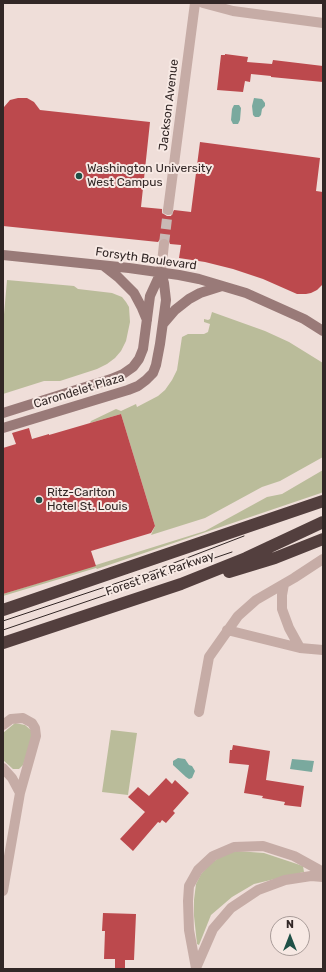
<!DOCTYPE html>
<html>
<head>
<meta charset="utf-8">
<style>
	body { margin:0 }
	#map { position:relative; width:326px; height:972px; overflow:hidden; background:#efded9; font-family:Rubik,sans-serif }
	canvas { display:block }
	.frame { position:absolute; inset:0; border:4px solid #322726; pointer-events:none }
	.north { position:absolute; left:270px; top:916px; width:40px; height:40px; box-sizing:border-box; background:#f7e9e4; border:1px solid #a89b98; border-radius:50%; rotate:0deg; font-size:11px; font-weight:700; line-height:16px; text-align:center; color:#322726 }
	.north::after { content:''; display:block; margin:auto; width:14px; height:18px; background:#1f5046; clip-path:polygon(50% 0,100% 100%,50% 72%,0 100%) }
</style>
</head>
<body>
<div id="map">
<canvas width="326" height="972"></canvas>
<div class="frame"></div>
<div class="north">N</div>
</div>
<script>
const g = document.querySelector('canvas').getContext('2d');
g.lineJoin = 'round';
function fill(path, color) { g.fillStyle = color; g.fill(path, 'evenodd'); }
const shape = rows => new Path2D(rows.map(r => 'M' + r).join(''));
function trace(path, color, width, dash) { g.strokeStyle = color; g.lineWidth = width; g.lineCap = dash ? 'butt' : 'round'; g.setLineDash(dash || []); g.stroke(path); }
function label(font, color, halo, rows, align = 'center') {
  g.font = font + ' Rubik,sans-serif'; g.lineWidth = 4; g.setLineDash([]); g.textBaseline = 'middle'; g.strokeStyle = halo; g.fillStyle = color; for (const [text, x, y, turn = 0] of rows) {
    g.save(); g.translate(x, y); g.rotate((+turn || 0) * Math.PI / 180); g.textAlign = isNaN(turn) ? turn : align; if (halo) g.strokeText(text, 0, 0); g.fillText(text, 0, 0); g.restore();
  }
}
fill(shape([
	[7,280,74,286,78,289,112,293,122,297,126,302,129,307,130,322,126,341,121,351,115,358,107,364,97,369,60,381,44,381,3,394,3,326],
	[212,312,265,331,289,342,323,363,323,457,280,481,262,487,205,518,151,535,155,526,121,414,90,423,91,421,116,409,121,411,136,404,137,407,158,396,165,390,172,380,177,370,182,337,188,334,204,334,208,332,210,324,204,322,204,319,208,320,210,319],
	[323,470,323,492,321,493,97,569,96,568,3,596,3,594,205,531,267,497,282,494],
	[15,723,25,725,32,731,33,736,23,765,19,769,13,769,3,760,3,733],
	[111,730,137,733,128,795,102,792],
	[237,851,264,853,303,866,304,872,254,884,232,897,211,915,199,945,197,944,194,916,194,900,196,884,201,874,211,863,225,854]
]), '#babc9a');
fill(shape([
	[254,98,262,99,265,103,265,106,262,109,261,115,259,117,255,117,253,115,252,106],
	[234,105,239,105,241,108,240,120,238,124,233,124,231,120,232,109],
	[178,758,185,759,189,765,192,766,195,771,192,778,189,779,186,777,173,765,173,761],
	[292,759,314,761,312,772,290,769]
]), '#7aa99e');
fill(shape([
	[225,54,248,57,247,62,272,64,273,60,323,66,323,82,271,77,271,76,251,74,250,82,245,81,243,92,217,90,221,55,225,55],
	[18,98,27,98,34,102,40,110,150,122,141,207,162,209,162,213,167,216,171,216,174,210,191,212,200,142,320,158,316,191,323,192,323,284,317,290,311,293,306,294,297,294,263,279,233,269,205,262,179,258,181,245,170,244,168,239,165,238,161,238,158,242,3,226,3,110,4,107,10,100],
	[121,414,155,526,151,533,91,551,96,566,3,594,3,448,16,444,12,433,29,428,32,439,49,434,49,435],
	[233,745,270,751,266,780,304,786,301,807,284,805,285,802,262,798,263,796,244,793,249,765,229,763,230,750,232,750],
	[166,778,172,784,175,780,189,793,173,811,175,813,166,823,162,820,160,823,158,822,133,851,120,839,145,812,128,797,138,787,149,796],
	[103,913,136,914,134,960,125,960,125,969,115,969,115,959,104,959,105,931,102,931]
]), '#bc494d');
trace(shape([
	[164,244,168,210]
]), '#c9b9b5', 10, [10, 5]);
trace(shape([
	[203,3,233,11,323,23],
	[168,210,195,3],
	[161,272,164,244],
	[284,584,282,595,282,609,289,628,300,648],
	[227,630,300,648,323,650],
	[199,712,209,657,238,616,256,600,294,578,323,559],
	[3,725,11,719,23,718,32,723,35,728,36,736,20,793,3,891],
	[3,768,12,778,20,793],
	[196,968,189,930,188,901,189,886,198,870,213,856,234,847,263,846,294,856,323,872],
	[196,968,213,929,231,908,258,890,285,880,311,876,323,877]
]), '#c6aca6', 10);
trace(shape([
	[3,255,129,268,179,275,199,279,246,293,304,319,323,331],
	[104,266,118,277,134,293,142,308,147,320],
	[163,324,175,310,189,299,200,293,222,286],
	[3,413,111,379,123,374,133,367,139,359,143,349,150,296,161,272],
	[3,428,128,390,138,386,146,380,153,373,156,365,160,344,166,300,164,283,161,272]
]), '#997a78', 10);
trace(shape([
	[229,572,275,558,323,539],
	[3,610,323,501],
	[3,643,181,584,246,558,323,522]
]), '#533f3e', 12);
trace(shape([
	[3,621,153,571,244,536],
	[3,630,232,552]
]), '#322726', 1);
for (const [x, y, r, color] of [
	[79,176,4,"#1f5046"],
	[39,500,4,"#1f5046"]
]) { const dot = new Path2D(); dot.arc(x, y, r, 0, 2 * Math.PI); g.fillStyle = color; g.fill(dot); trace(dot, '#f7e9e4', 1.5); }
label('12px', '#322726', '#f7e9e4', [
	["Jackson Avenue",169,105,-83],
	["Forsyth Boulevard",146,259,8],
	["Carondelet Plaza",79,391,-17],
	["Forest Park Parkway",160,574,-19]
]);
label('12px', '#322726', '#f7e9e4', [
	["Washington University",87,169],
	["West Campus",87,183],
	["Ritz-Carlton",47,493],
	["Hotel St. Louis",47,507]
], 'left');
</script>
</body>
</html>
